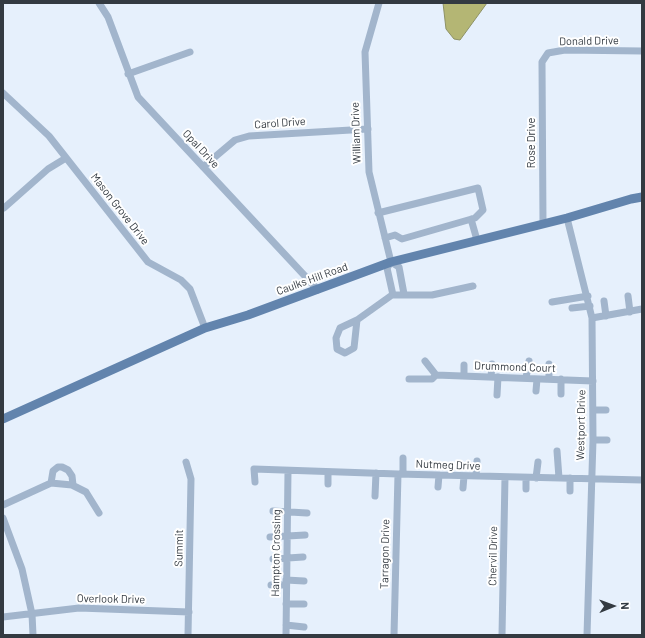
<!DOCTYPE html>
<html>
<head>
<meta charset="utf-8">
<style>
	body { margin:0 }
	#map { position:relative; width:645px; height:638px; overflow:hidden; background:#e6f0fc; font-family:Barlow,sans-serif }
	canvas { display:block }
	.frame { position:absolute; inset:0; border:4px solid #333a41; pointer-events:none }
	.north { position:absolute; left:593px; top:586px; width:40px; height:40px; -webkit-text-stroke:3px #fff; paint-order:stroke; rotate:89deg; font-size:11px; font-weight:700; line-height:16px; text-align:center; color:#333a41 }
	.north::after { content:''; display:block; margin:auto; width:14px; height:18px; background:#333a41; clip-path:polygon(50% 0,100% 100%,50% 72%,0 100%) }
</style>
</head>
<body>
<div id="map">
<canvas width="645" height="638"></canvas>
<div class="frame"></div>
<div class="north">N</div>
</div>
<script>
const g = document.querySelector('canvas').getContext('2d');
g.lineJoin = 'round';
function fill(path, color) { g.fillStyle = color; g.fill(path, 'evenodd'); }
const shape = rows => new Path2D(rows.map(r => 'M' + r).join(''));
function trace(path, color, width, dash) { g.strokeStyle = color; g.lineWidth = width; g.lineCap = dash ? 'butt' : 'round'; g.setLineDash(dash || []); g.stroke(path); }
function label(font, color, halo, rows, align = 'center') {
  g.font = font + ' Barlow,sans-serif'; g.lineWidth = 4; g.setLineDash([]); g.textBaseline = 'middle'; g.strokeStyle = halo; g.fillStyle = color; for (const [text, x, y, turn = 0] of rows) {
    g.save(); g.translate(x, y); g.rotate((+turn || 0) * Math.PI / 180); g.textAlign = isNaN(turn) ? turn : align; if (halo) g.strokeText(text, 0, 0); g.fillText(text, 0, 0); g.restore();
  }
}
const water = shape([
	[443,3,487,3,460,40,454,39,446,29,443,3]
]);
fill(water, '#b4b674');
trace(water, '#8d9165', 1);
trace(shape([
	[99,3,108,17,138,97,318,290],
	[379,3,365,52,369,172,391,262],
	[128,74,190,52],
	[3,93,49,136,148,262,181,280,190,289,205,328],
	[203,167,235,140,249,136,368,129],
	[4,208,48,169,66,158],
	[378,213,478,188,483,210,475,218,402,239,395,235,385,238],
	[567,218,592,318,593,440,587,635],
	[471,219,477,240],
	[543,224,542,62,548,53,565,50,642,51],
	[391,262,399,267,404,294],
	[391,262,387,268,393,295],
	[628,296,630,312],
	[604,301,606,316],
	[552,302,588,296],
	[572,308,590,306],
	[592,318,642,309],
	[357,320,340,328,336,338,337,349,345,353,354,348,357,320,392,295,432,295,473,286],
	[425,361,436,375],
	[549,364,549,379],
	[436,375,593,381],
	[464,376,464,365],
	[491,377,492,364],
	[526,378,529,361],
	[409,379,432,379,436,375],
	[536,391,537,379],
	[561,394,561,379],
	[497,395,498,377],
	[593,410,606,410],
	[593,440,607,440],
	[557,451,559,478],
	[186,462,191,479,188,635],
	[403,474,403,458],
	[476,476,477,461],
	[536,478,538,462],
	[255,482,254,469,398,474,642,480],
	[51,483,53,471,58,467,62,467,68,470,72,476,73,485],
	[328,484,328,472],
	[438,487,439,475],
	[463,488,464,476],
	[526,489,526,478],
	[570,491,570,478],
	[375,496,376,473],
	[3,505,51,483,72,485,86,492,99,513],
	[273,511,307,513],
	[3,518,22,569,32,614,33,635],
	[270,537,305,535],
	[273,559,303,557],
	[286,580,304,581],
	[271,585,286,585],
	[286,604,304,604],
	[3,617,79,608,189,612],
	[286,625,304,627],
	[286,635,288,471],
	[394,635,398,474],
	[502,635,505,477]
]), '#a2b5cc', 7);
trace(shape([
	[3,419,205,328,248,315,391,262,567,218,631,199,642,197]
]), '#6284ad', 9);
label('11px', '#333a41', '#fff', [
	["Donald Drive",589,41,-1],
	["Carol Drive",280,123,-4],
	["William Drive",356,133,-92],
	["Rose Drive",531,143,-90],
	["Opal Drive",201,149,47],
	["Mason Grove Drive",120,209,52],
	["Caulks Hill Road",312,279,-20],
	["Drummond Court",515,367,2],
	["Westport Drive",581,425,-89],
	["Nutmeg Drive",448,465,2],
	["Summit",179,548,-89],
	["Hampton Crossing",276,553,-89],
	["Tarragon Drive",385,554,-89],
	["Chervil Drive",493,556,-89],
	["Overlook Drive",111,599,1]
]);
</script>
</body>
</html>
